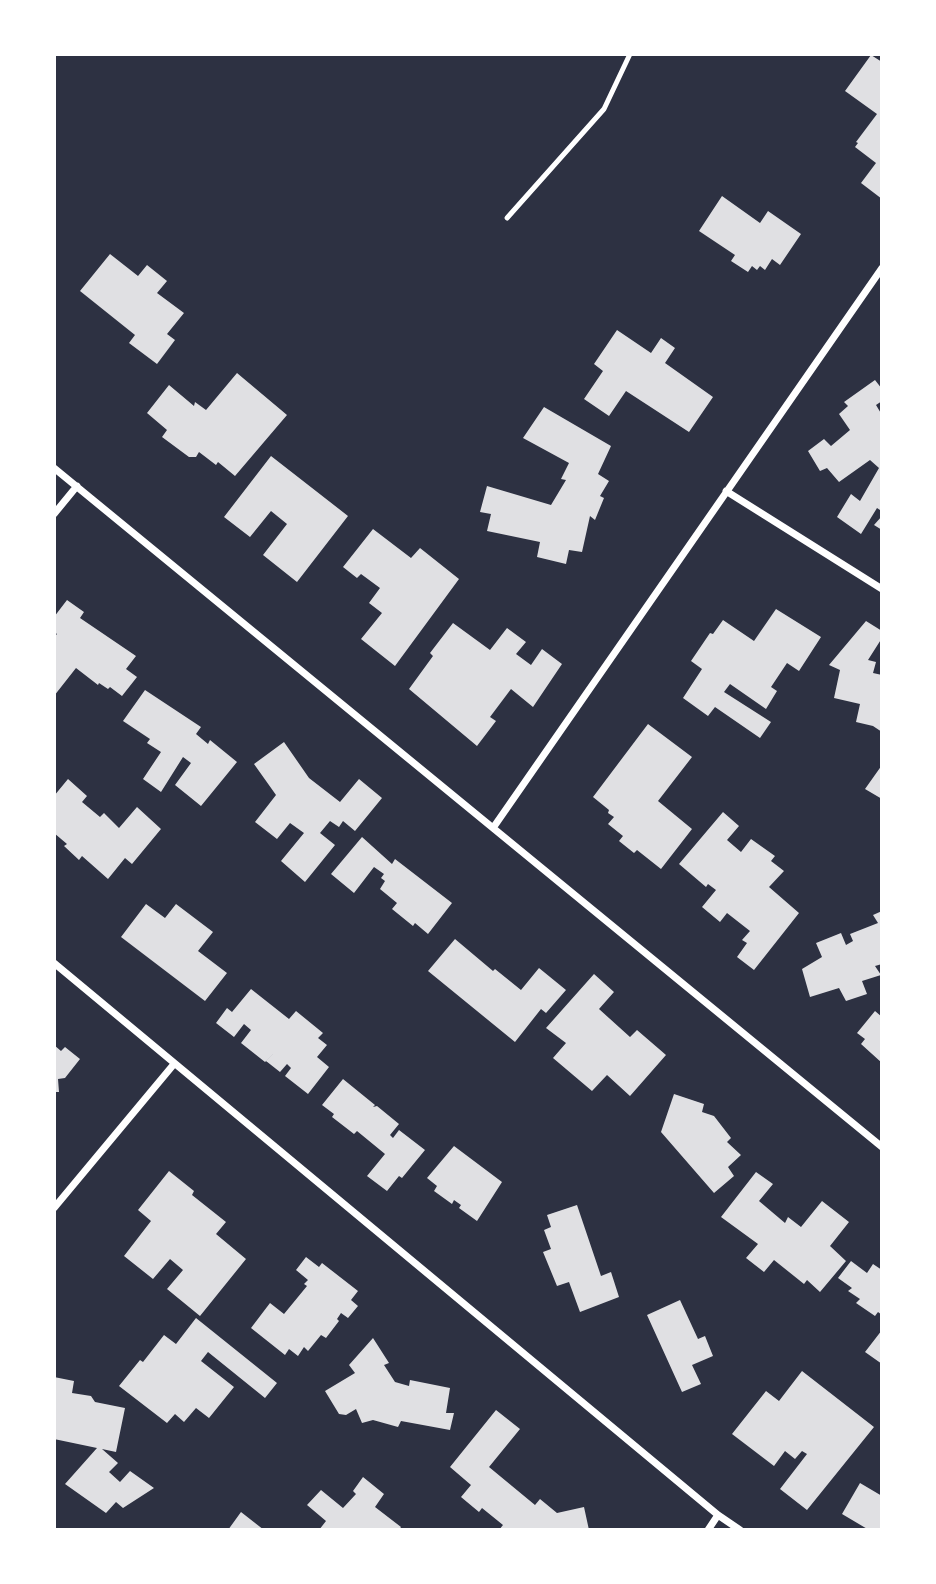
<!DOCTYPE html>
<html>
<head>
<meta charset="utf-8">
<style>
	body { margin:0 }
	#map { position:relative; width:936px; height:1584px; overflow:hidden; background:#2d3142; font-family:Cabin,sans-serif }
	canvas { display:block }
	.frame { position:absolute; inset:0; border:56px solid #fff; pointer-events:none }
</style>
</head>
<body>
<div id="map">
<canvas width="936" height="1584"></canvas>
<div class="frame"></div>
</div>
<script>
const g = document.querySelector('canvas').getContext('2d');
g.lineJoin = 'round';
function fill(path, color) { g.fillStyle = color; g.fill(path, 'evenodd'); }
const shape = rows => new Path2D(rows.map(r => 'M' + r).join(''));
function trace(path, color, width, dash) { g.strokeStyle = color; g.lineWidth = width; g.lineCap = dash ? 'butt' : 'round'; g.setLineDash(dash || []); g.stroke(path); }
fill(shape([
	[871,55,882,62,882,199,861,183,876,163,855,147,858,143,856,142,877,114,845,91],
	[722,196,760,223,768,211,801,234,780,265,772,259,765,270,760,266,757,270,752,266,748,272,731,261,735,255,699,231],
	[110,254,138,276,147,265,167,281,157,293,184,313,167,334,175,340,157,364,129,343,135,335,80,291],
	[617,330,651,353,661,338,675,348,665,363,713,397,689,432,626,391,609,416,584,399,603,371,594,364],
	[237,373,287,415,235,476,218,462,216,465,199,452,196,457,189,457,162,437,167,430,147,413,169,385,194,406,195,402,206,410],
	[875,380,882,389,882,401,876,405,882,415,882,509,880,510,877,508,861,534,837,517,851,494,860,501,879,468,870,460,839,482,827,468,820,471,808,451,824,439,831,446,850,430,839,414,848,406,844,402],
	[544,407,611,446,598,474,609,481,600,496,604,498,595,520,590,516,582,552,569,550,566,564,537,557,540,542,487,531,491,514,480,512,487,486,551,505,566,480,561,479,569,463,523,438],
	[271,456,348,516,297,582,263,555,287,524,271,511,250,537,224,517],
	[882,516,882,530,874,525],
	[373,529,411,558,420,548,459,579,395,666,361,639,382,613,369,603,380,588,361,574,357,578,343,567],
	[67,600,84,612,80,618,136,656,126,669,137,677,122,696,110,687,108,689,99,683,98,685,76,668,54,696,54,637,57,634,54,632,54,617],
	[776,609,821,637,799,671,787,663,771,687,777,691,766,709,730,684,724,692,771,722,760,738,715,707,708,716,683,698,702,669,691,661,710,633,713,634,723,620,754,641],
	[866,621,882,631,882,638,868,660,876,662,873,673,882,675,882,732,873,726,856,722,860,704,834,698,840,670,829,665],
	[453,623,490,650,507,628,526,642,516,654,531,665,542,649,562,664,533,707,511,689,490,717,496,721,477,746,409,689,433,656,430,653],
	[145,690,201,727,196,734,208,744,210,740,237,762,201,806,175,785,191,763,183,757,161,792,143,779,161,752,147,743,150,739,123,721],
	[648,724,692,757,658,801,692,829,661,869,637,850,634,853,619,841,623,836,608,824,614,817,608,813,609,810,593,797],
	[284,742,309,778,340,802,359,779,382,798,355,831,343,821,339,827,330,821,320,833,335,845,305,882,281,861,304,833,290,823,277,839,255,822,276,795,254,764],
	[882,765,882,799,865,789],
	[68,779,87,796,82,802,100,817,104,813,119,828,137,807,161,829,132,864,125,858,108,879,82,856,79,860,64,846,67,844,54,833,54,796],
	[723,812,739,826,727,840,741,852,751,839,775,856,771,861,784,871,769,887,799,913,754,970,737,957,747,943,742,940,750,931,727,913,720,922,702,907,716,890,708,884,706,887,679,864],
	[362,837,392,864,395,859,452,903,428,934,415,923,413,926,392,909,397,903,380,889,385,881,381,878,384,874,374,867,354,893,331,874],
	[146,904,165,918,176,904,213,932,198,951,227,973,205,1001,121,937],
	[882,911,882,964,875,966,881,975,862,981,867,994,846,1001,839,988,810,997,802,969,822,957,816,943,841,933,846,945,853,941,850,934,878,923,873,915],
	[455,939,493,971,495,969,521,990,539,968,566,990,546,1013,541,1009,515,1042,428,971],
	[594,974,614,992,599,1009,630,1037,637,1030,666,1055,630,1096,607,1075,592,1091,553,1058,566,1043,546,1028],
	[251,989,289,1019,296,1011,323,1033,318,1038,327,1045,317,1057,329,1067,308,1094,285,1076,291,1068,287,1064,280,1072,266,1061,274,1053,265,1062,241,1043,251,1030,244,1024,234,1037,216,1023,227,1008,232,1012],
	[875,1011,882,1017,882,1063,861,1044,865,1039,857,1033],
	[54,1045,61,1051,65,1047,80,1059,65,1078,58,1079,59,1092,54,1092],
	[343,1079,375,1105,373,1107,377,1106,399,1124,390,1135,393,1138,399,1130,425,1150,402,1178,399,1176,387,1191,367,1176,385,1154,357,1131,354,1134,332,1117,334,1114,322,1105],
	[674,1094,704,1104,702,1112,714,1116,731,1138,727,1142,741,1155,728,1167,734,1176,714,1193,661,1132],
	[454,1146,502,1182,477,1221,459,1208,461,1205,454,1200,452,1204,434,1191,437,1186,427,1178],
	[169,1171,194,1191,192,1195,226,1222,216,1234,246,1259,200,1316,167,1289,183,1270,170,1259,153,1279,124,1256,151,1221,138,1210],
	[756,1172,773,1184,759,1201,785,1223,788,1217,801,1227,822,1201,849,1222,830,1246,846,1261,820,1292,807,1280,804,1284,774,1260,764,1272,746,1258,758,1244,721,1217],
	[577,1205,601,1276,611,1272,619,1297,580,1312,569,1282,557,1286,543,1252,551,1249,544,1230,551,1227,547,1215],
	[306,1257,319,1267,322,1263,358,1291,351,1300,358,1306,348,1318,341,1313,337,1319,339,1321,326,1338,321,1335,308,1351,304,1347,298,1356,289,1349,285,1355,251,1328,270,1303,284,1314,307,1286,304,1284,308,1280,296,1270],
	[851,1261,867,1273,873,1264,882,1270,882,1315,878,1312,875,1316,856,1303,860,1299,848,1291,852,1288,838,1278],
	[680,1300,698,1339,705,1336,713,1356,692,1365,701,1384,682,1392,647,1315],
	[196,1318,277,1383,265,1398,208,1352,201,1361,234,1387,209,1418,196,1408,184,1422,175,1414,167,1423,119,1386,140,1360,143,1362,164,1335,176,1344],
	[882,1330,882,1364,865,1352],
	[373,1338,389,1363,384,1365,395,1382,409,1386,410,1380,450,1388,446,1413,454,1413,450,1430,401,1421,398,1427,373,1420,362,1423,356,1409,346,1415,339,1414,325,1391,355,1373,349,1365],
	[802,1371,874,1427,807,1510,780,1489,807,1454,802,1451,795,1459,785,1451,774,1466,732,1434,766,1391,779,1401],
	[54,1377,74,1381,72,1393,91,1396,95,1402,125,1408,116,1452,102,1449,118,1463,109,1472,120,1482,130,1471,154,1488,123,1508,116,1502,106,1513,65,1484,97,1448,54,1439],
	[496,1410,520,1429,489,1467,535,1505,540,1499,557,1513,584,1507,589,1530,499,1530,503,1525,482,1508,479,1512,461,1497,471,1485,450,1467],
	[363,1477,384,1494,375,1507,401,1527,399,1530,319,1530,326,1521,307,1505,321,1490,343,1508,356,1494,353,1491],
	[860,1483,882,1496,882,1530,869,1530,842,1514],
	[241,1512,264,1530,228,1530]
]), '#e0e0e3');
trace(shape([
	[507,218,604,109,630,54]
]), '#fff', 5);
trace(shape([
	[54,468,882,1147],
	[726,491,882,589],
	[54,514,77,486],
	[493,828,882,268],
	[54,963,718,1515,740,1530],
	[54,1208,174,1064],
	[708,1530,718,1515]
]), '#fff', 7);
</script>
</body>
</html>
